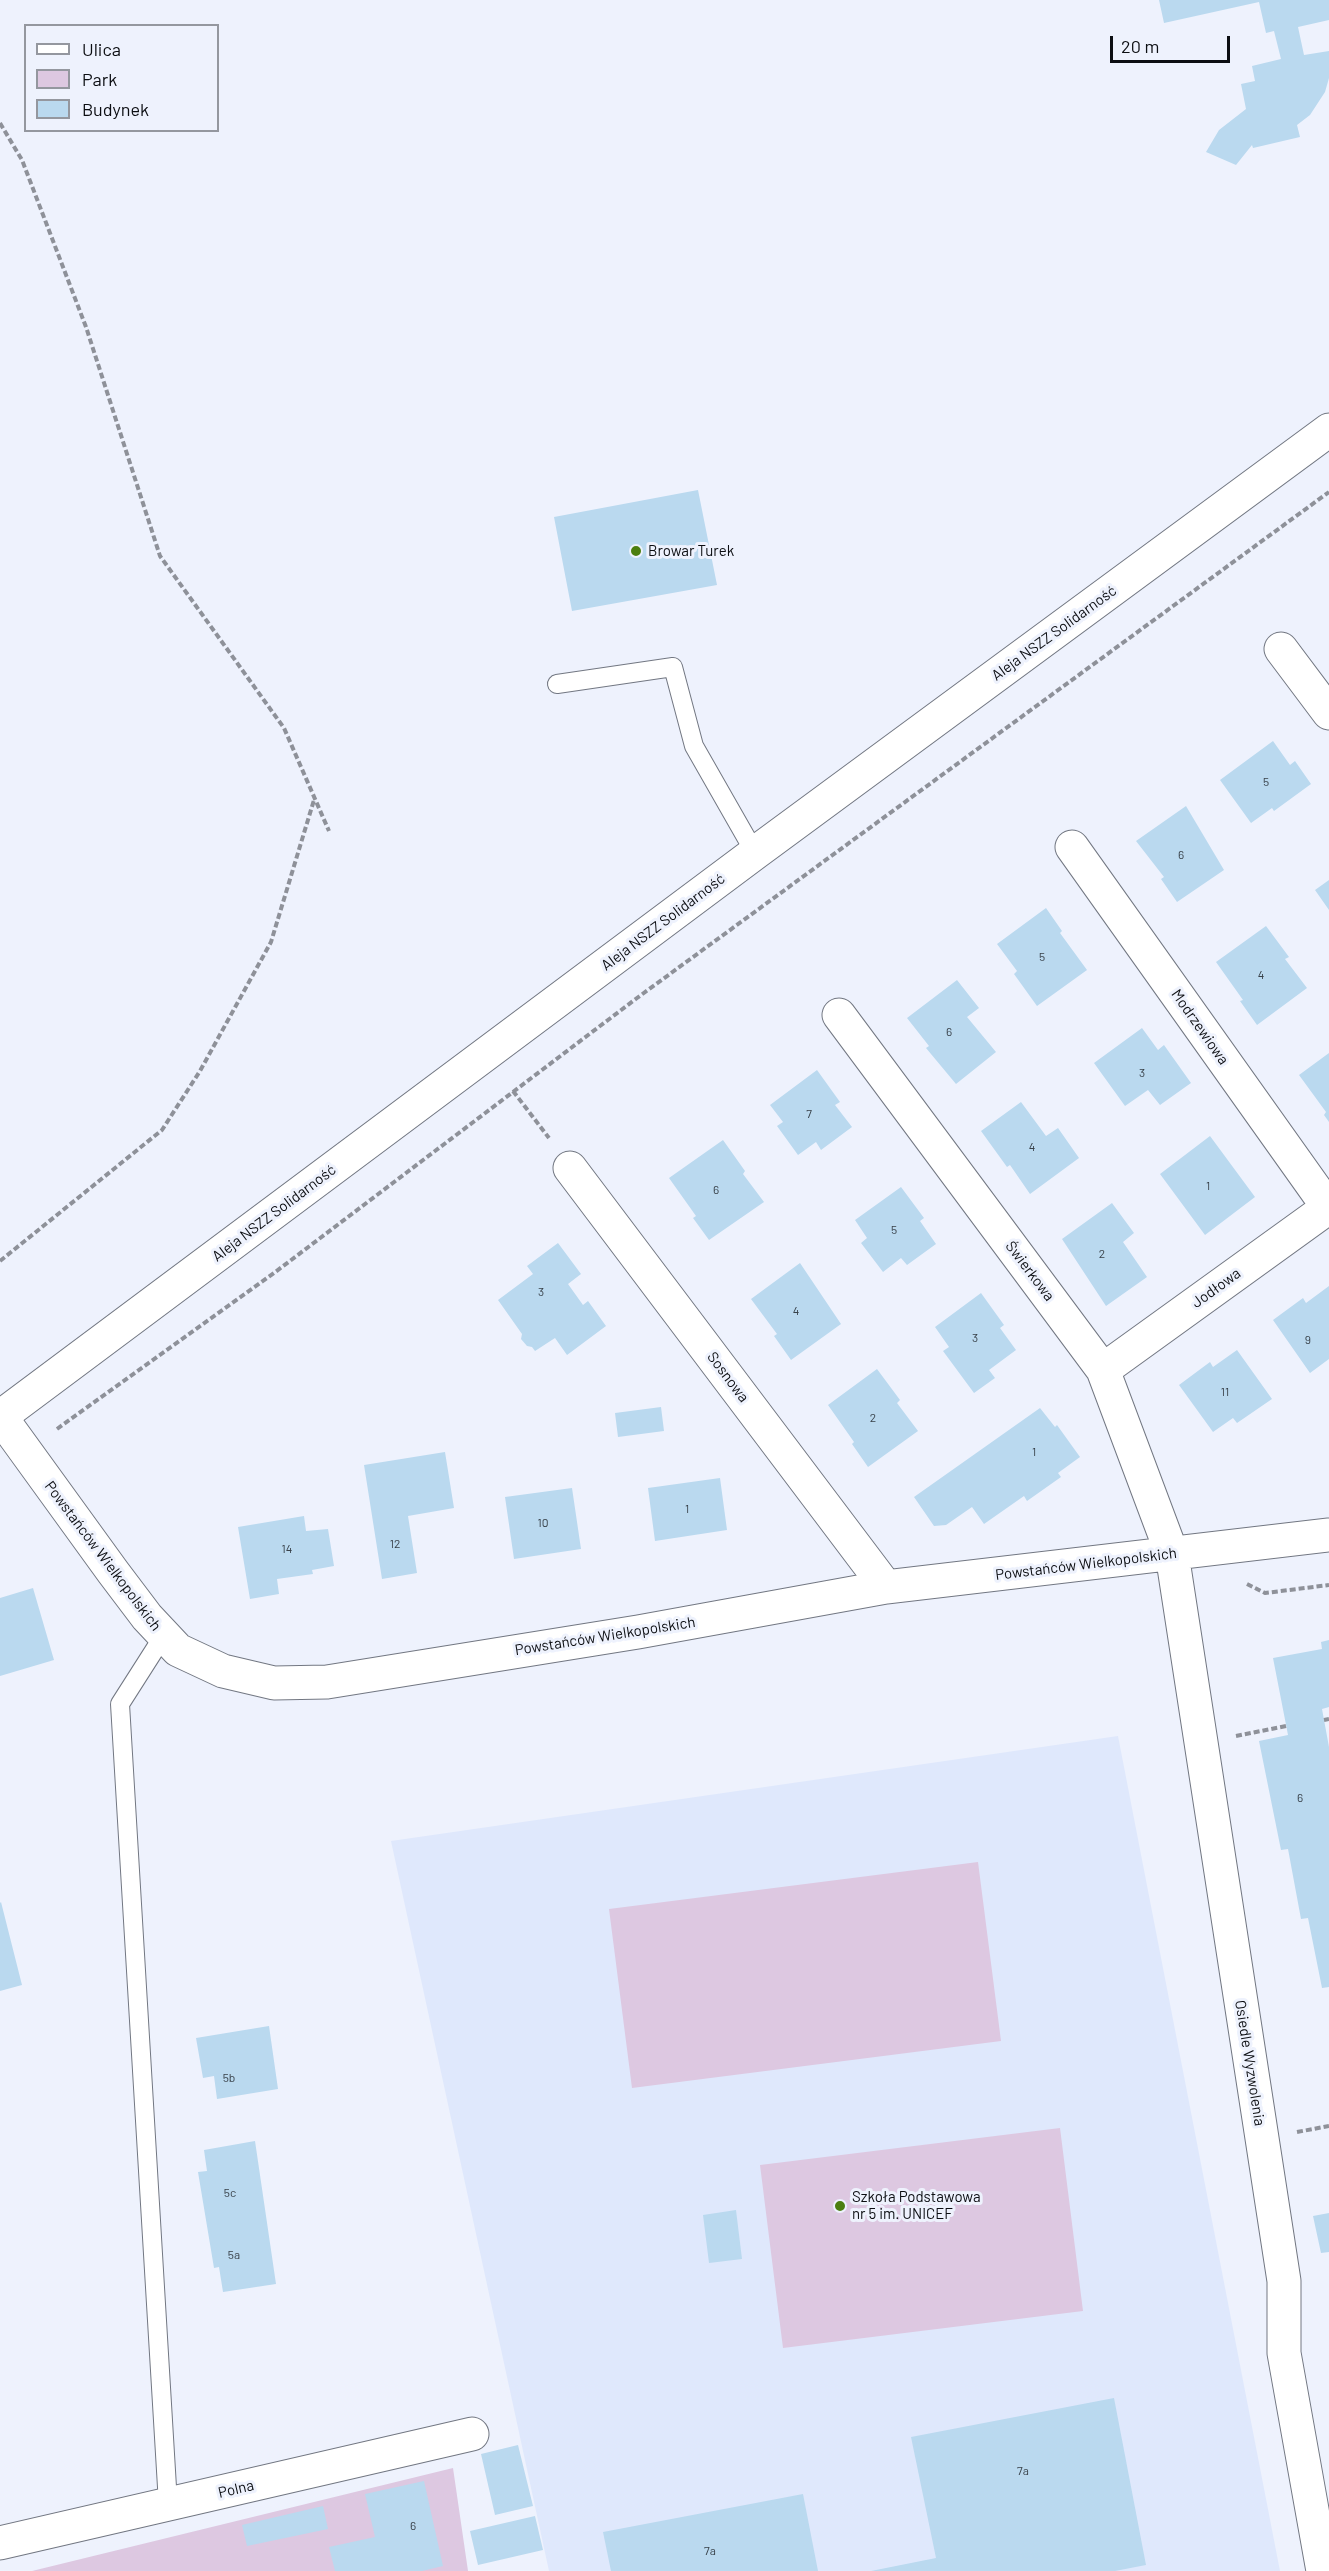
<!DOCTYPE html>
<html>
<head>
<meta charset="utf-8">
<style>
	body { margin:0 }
	#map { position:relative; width:1329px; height:2571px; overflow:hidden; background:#eef2fd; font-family:Barlow,sans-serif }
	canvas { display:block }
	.legend { position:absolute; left:24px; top:24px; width:195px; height:108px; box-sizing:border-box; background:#eef2fd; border:2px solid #94979f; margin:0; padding:8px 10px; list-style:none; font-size:18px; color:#0c0e12 }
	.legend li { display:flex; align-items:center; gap:12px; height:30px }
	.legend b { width:30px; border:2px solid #94979f }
	.scale { position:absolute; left:1110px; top:36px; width:120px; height:27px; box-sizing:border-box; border:3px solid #0c0e12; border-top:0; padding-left:8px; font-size:18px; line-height:21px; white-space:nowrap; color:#0c0e12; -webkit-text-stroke:4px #eef2fd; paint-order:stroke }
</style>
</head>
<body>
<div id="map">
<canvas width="1329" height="2571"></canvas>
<ul class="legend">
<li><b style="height:8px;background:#fff"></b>Ulica</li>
<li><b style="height:16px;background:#ddc8e1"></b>Park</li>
<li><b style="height:16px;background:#bad9ef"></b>Budynek</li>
</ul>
<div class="scale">20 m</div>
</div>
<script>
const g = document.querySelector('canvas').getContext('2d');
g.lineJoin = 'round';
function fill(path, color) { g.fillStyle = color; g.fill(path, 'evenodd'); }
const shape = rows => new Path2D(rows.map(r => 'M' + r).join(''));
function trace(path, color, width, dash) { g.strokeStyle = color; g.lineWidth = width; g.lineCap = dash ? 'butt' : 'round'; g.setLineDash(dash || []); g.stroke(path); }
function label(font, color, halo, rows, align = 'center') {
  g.font = font + ' Barlow,sans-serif'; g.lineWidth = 6; g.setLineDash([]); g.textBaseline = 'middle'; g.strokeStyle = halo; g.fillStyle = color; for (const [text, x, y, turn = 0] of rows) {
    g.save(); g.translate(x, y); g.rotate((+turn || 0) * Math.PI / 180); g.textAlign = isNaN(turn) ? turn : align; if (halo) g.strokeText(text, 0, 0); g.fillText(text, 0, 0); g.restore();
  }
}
fill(shape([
	[1118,1736,1280,2571,549,2571,391,1841]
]), '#dfe8fc');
fill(shape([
	[978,1862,1001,2041,632,2088,609,1909],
	[1060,2128,1083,2311,783,2348,760,2165],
	[453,2468,468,2571,32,2571]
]), '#ddc8e1');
fill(shape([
	[1159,0,1329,0,1329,20,1298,27,1304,55,1329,51,1329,78,1325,92,1310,115,1297,125,1300,137,1253,148,1252,145,1236,165,1206,152,1219,130,1246,109,1241,84,1255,81,1252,66,1281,59,1274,31,1266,33,1259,2,1164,23],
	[698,490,717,585,572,611,554,517],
	[1273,741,1290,765,1295,761,1311,784,1274,811,1272,808,1251,823,1220,780],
	[1186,806,1224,870,1177,902,1161,879,1164,877,1136,841],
	[1329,880,1329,910,1315,890],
	[1046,908,1062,931,1060,933,1087,970,1037,1006,1014,974,1017,971,997,944],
	[1266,926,1289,957,1285,959,1307,988,1257,1025,1240,1001,1243,1000,1216,962],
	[957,980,979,1008,967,1017,996,1052,956,1084,926,1048,929,1046,907,1018],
	[1142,1028,1158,1050,1164,1045,1191,1083,1160,1105,1148,1090,1125,1106,1094,1063],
	[1329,1053,1329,1122,1324,1115,1326,1112,1299,1075],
	[817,1070,840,1102,835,1105,852,1127,821,1150,816,1142,798,1155,777,1126,783,1122,770,1105],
	[1021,1102,1046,1136,1058,1128,1079,1158,1030,1194,1010,1165,1007,1167,981,1131],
	[1210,1136,1255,1197,1205,1235,1160,1174],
	[723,1140,745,1171,743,1174,764,1202,709,1240,693,1218,696,1216,669,1178],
	[901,1187,924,1218,920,1221,936,1244,907,1265,901,1258,883,1272,861,1243,867,1238,855,1220],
	[1112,1203,1134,1233,1123,1242,1147,1277,1106,1306,1062,1239],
	[558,1243,581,1274,568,1284,583,1305,588,1301,606,1326,567,1355,555,1338,535,1351,532,1347,527,1346,521,1339,522,1334,498,1300,533,1274,527,1266],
	[800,1263,841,1324,791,1360,774,1336,777,1334,751,1299],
	[1329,1286,1329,1359,1310,1373,1273,1320,1303,1298,1306,1303],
	[981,1293,1004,1325,1000,1328,1016,1350,989,1370,995,1378,974,1393,943,1351,949,1347,935,1327],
	[1237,1350,1272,1399,1237,1423,1233,1418,1213,1432,1179,1385,1210,1362,1213,1367],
	[877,1369,900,1400,897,1403,918,1431,868,1467,852,1444,854,1442,828,1405],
	[661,1407,664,1431,618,1437,615,1413],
	[1040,1408,1055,1427,1057,1425,1080,1457,1058,1473,1061,1477,1027,1501,1024,1496,984,1524,972,1507,946,1525,934,1526,914,1497],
	[445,1452,454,1508,408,1516,417,1573,382,1579,364,1465],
	[720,1478,727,1530,655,1541,648,1488],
	[572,1488,581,1549,514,1559,505,1497],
	[304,1516,306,1531,328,1529,334,1566,312,1570,313,1574,277,1579,279,1594,250,1599,238,1527],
	[33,1588,54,1660,0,1676,0,1598],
	[1329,1640,1329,1707,1322,1709,1329,1747,1329,1987,1322,1988,1308,1918,1301,1919,1288,1849,1281,1850,1259,1741,1288,1735,1273,1658,1322,1649,1321,1642],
	[1,1902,22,1985,0,1991,0,1903],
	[269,2026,278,2089,217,2099,214,2076,203,2078,196,2038],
	[255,2141,276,2284,223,2292,219,2267,214,2268,198,2172,207,2171,204,2150],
	[736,2210,742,2259,709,2263,703,2215],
	[1329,2213,1329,2252,1321,2253,1313,2216],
	[1114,2398,1146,2565,1115,2571,871,2571,936,2558,911,2437],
	[518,2445,533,2506,495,2515,481,2454],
	[424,2481,443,2566,422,2571,335,2571,329,2547,375,2537,365,2494],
	[803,2494,818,2571,611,2571,603,2532],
	[323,2506,328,2529,247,2546,242,2525],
	[535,2516,543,2550,478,2565,470,2531]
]), '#bad9ef');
const lane = shape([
	[557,684,673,667,694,746,755,853],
	[164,1635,120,1704,168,2504]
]);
const street = shape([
	[1281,649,1329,713],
	[1072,847,1328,1207],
	[839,1015,1103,1370,1172,1554,1284,2281,1284,2353,1323,2571],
	[570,1168,886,1587],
	[1103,1370,1329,1207],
	[0,1416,113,1572,147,1617,178,1650,223,1671,274,1683,327,1682,638,1632,886,1587,1329,1535],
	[0,2543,472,2434]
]);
const secondary = shape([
	[0,1417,755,853,1329,430]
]);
trace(lane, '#727782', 20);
trace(street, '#727782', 35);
trace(secondary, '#727782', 35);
trace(shape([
	[0,123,22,160,86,327,160,556,284,728,329,831],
	[513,1091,549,1138],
	[0,1261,162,1130,200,1071,271,942,314,800],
	[57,1429,274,1273,637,998,1329,492],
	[1247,1584,1265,1593,1329,1585],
	[1324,1720,1329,1719],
	[1236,1736,1286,1726],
	[1297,2132,1329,2126]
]), '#8e9199', 4, [6, 3]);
trace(lane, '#fff', 18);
trace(street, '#fff', 33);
trace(secondary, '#fff', 33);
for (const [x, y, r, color] of [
	[636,551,6,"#4b7e0f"],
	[840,2206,6,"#4b7e0f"]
]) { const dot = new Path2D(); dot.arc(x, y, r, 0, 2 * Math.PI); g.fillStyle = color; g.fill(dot); trace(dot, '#eef2fd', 2); }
label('12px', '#384149', null, [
	["5",1266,782],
	["6",1181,855],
	["5",1042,957],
	["4",1261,975],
	["6",949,1032],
	["3",1142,1073],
	["7",809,1114],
	["4",1032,1147],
	["1",1208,1186],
	["6",716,1190],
	["5",894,1230],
	["2",1102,1254],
	["3",541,1292],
	["4",796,1311],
	["3",975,1338],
	["9",1308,1340],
	["11",1225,1392],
	["2",873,1418],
	["1",1034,1452],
	["1",687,1509],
	["10",543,1523],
	["12",395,1544],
	["14",287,1549],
	["6",1300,1798],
	["5b",229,2078],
	["5c",230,2193],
	["5a",234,2255],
	["7a",1023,2471],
	["6",413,2526],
	["7a",710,2551]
]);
label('15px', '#0c0e12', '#eef2fd', [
	["Browar Turek",648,551],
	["Szkoła Podstawowa",852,2197],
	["nr 5 im. UNICEF",852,2214]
], 'left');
label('15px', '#0c0e12', '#eef2fd', [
	["Aleja NSZZ Solidarność",1054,633,-36],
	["Aleja NSZZ Solidarność",663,922,-37],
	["Modrzewiowa",1200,1027,55],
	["Aleja NSZZ Solidarność",274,1213,-37],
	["Świerkowa",1030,1271,53],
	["Jodłowa",1216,1288,-36],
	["Sosnowa",728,1377,53],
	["Powstańców Wielkopolskich",103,1556,53],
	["Powstańców Wielkopolskich",1086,1564,-7],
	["Powstańców Wielkopolskich",605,1636,-9],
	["Osiedle Wyzwolenia",1250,2063,81],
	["Polna",236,2489,-13]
]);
</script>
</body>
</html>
